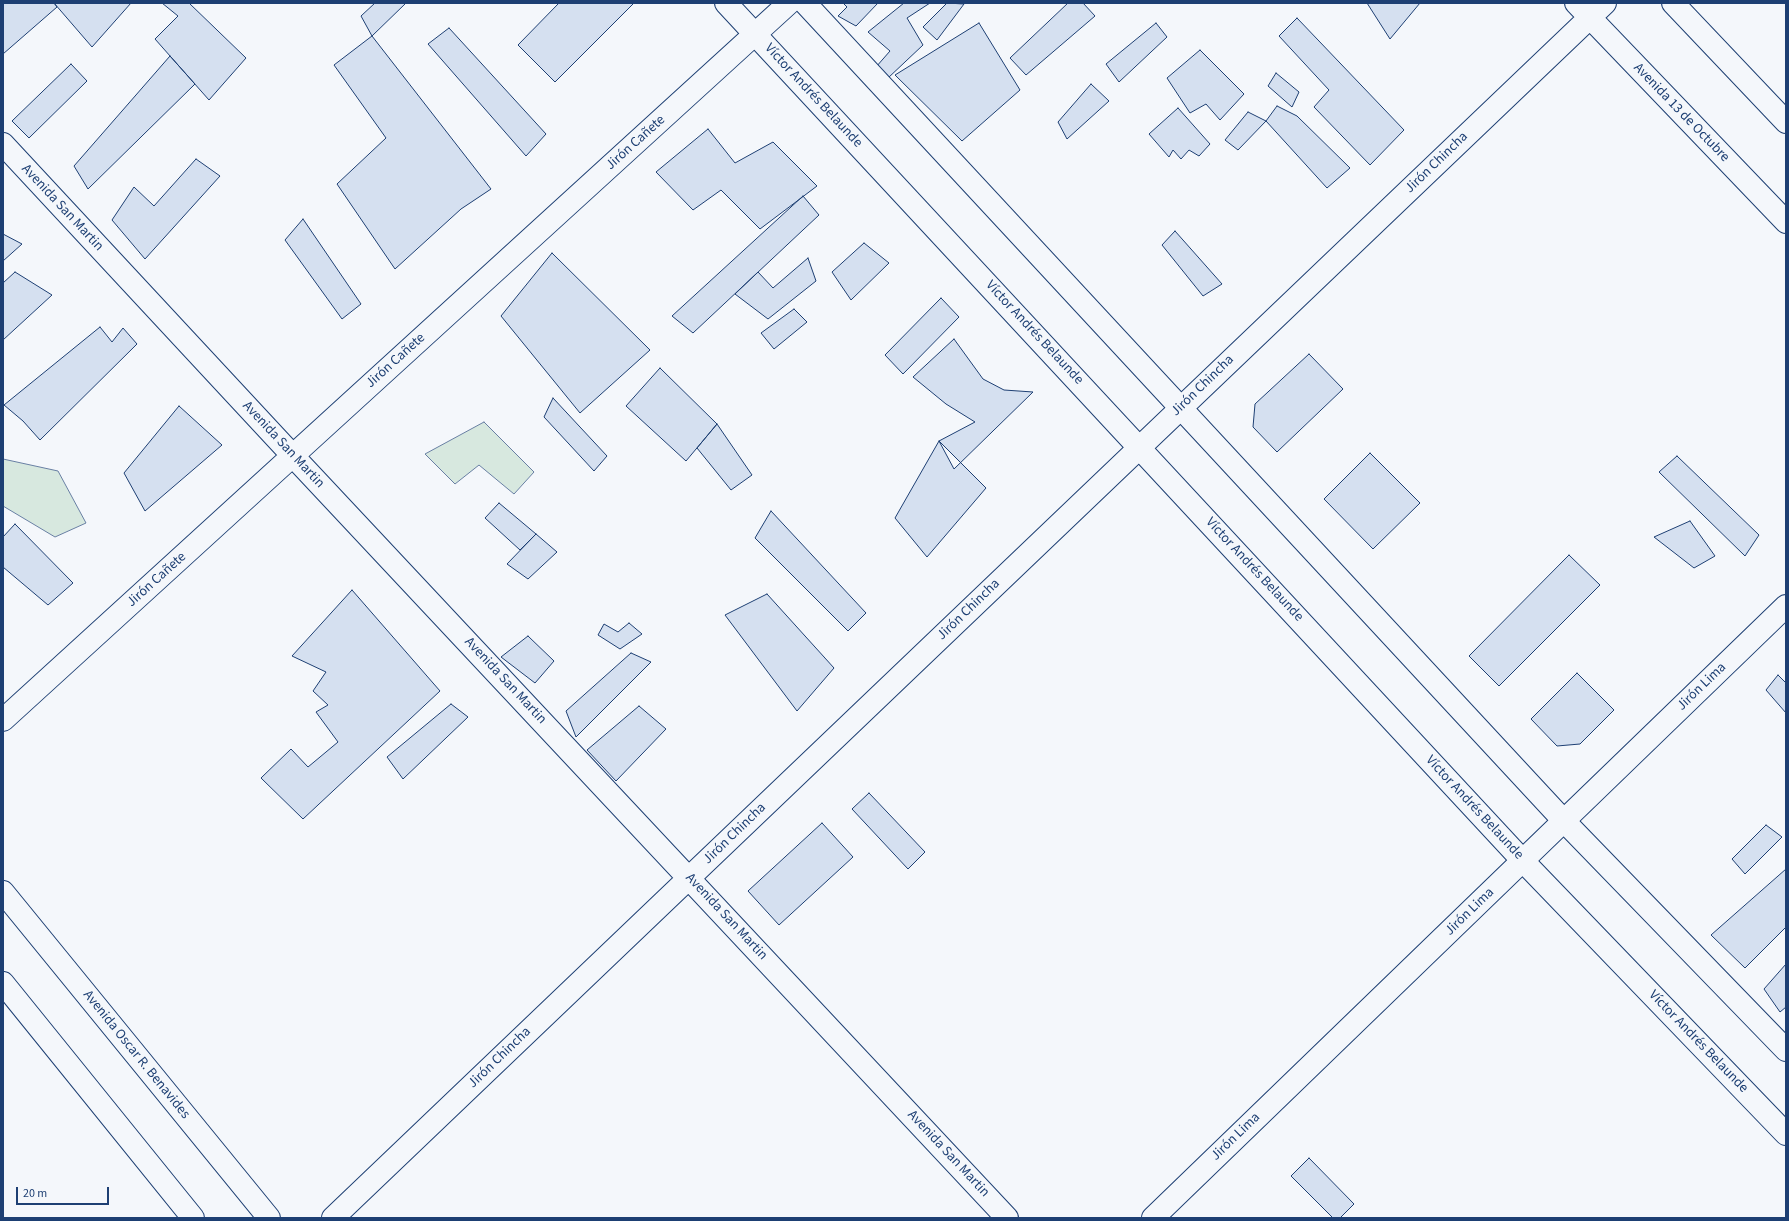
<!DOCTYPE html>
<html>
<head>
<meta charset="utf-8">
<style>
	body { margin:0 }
	#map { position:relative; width:1789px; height:1221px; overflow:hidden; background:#f4f7fb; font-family:"Source Sans 3",sans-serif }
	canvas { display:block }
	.frame { position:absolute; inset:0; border:4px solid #1d3f73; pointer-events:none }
	.scale { position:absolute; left:16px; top:1187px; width:93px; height:18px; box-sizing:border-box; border:2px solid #1d3f73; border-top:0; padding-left:5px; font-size:12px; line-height:14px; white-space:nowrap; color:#1d3f73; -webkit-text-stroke:3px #f4f7fb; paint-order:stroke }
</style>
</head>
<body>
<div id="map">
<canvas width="1789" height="1221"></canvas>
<div class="frame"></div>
<div class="scale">20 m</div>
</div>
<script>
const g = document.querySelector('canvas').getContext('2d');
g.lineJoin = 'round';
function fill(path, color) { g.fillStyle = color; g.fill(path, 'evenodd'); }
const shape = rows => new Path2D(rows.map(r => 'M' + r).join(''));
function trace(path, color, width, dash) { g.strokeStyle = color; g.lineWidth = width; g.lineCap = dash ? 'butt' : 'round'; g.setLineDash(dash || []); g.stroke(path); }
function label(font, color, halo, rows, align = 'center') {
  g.font = font + ' "Source Sans 3",sans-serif'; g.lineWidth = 3; g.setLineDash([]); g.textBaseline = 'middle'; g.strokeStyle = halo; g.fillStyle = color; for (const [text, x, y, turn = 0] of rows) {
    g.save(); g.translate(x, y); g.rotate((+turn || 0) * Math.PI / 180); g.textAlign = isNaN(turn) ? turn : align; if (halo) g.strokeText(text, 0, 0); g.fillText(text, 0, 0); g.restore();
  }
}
const green = shape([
	[484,422,534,472,514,494,479,465,455,484,425,454,484,422],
	[3,459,58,471,86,523,55,537,3,506,3,459]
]);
fill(green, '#d7e8df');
trace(green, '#687fa3', 1);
const building = shape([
	[3,3,54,3,57,7,3,54,3,3],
	[54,3,131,3,92,47,54,3],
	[162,3,189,3,246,58,209,100,155,39,178,16,162,3],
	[375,3,406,3,372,36,361,16,375,3],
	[559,3,634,3,555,82,518,45,559,3],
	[843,3,878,3,856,26,838,16,847,7,843,3],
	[904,3,930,3,907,18,923,45,888,78,876,67,890,51,868,32,904,3],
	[947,3,964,4,937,40,923,27,947,3],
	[1068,3,1083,3,1095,16,1026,75,1010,58,1068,3],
	[1367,3,1420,3,1390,39,1367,3],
	[1297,18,1404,130,1370,165,1314,107,1329,90,1279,36,1297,18],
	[979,23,1020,90,962,141,895,75,979,23],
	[1156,23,1167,37,1119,82,1106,64,1156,23],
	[449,28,546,134,526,156,428,44,449,28],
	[372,36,491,189,461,209,395,269,337,184,386,138,334,65,372,36],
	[1200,50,1244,94,1220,120,1206,104,1190,113,1167,78,1200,50],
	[170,56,195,84,88,189,74,166,170,56],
	[71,64,87,81,29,138,12,121,71,64],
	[1276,73,1299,92,1292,107,1268,86,1276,73],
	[1091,84,1109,101,1067,139,1058,122,1091,84],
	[1277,106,1297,116,1350,168,1327,188,1266,121,1277,106],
	[1178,108,1210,144,1199,156,1189,150,1181,159,1173,150,1169,157,1149,134,1178,108],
	[1248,112,1266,121,1238,150,1225,140,1248,112],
	[708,129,735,163,773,142,817,186,760,229,721,190,693,210,656,172,708,129],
	[196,159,220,176,145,259,112,220,134,187,154,206,196,159],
	[803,196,819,215,693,333,672,316,803,196],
	[303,219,361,304,342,319,285,240,303,219],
	[1175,231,1222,284,1203,296,1162,245,1175,231],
	[3,234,22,244,3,261,3,234],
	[864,243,889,263,851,300,832,272,864,243],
	[552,253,650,350,580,413,501,316,552,253],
	[808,258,816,281,768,319,735,294,758,272,773,288,808,258],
	[15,272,52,295,3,340,3,283,15,272],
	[941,298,959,317,903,374,885,355,941,298],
	[794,309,807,322,774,349,761,333,794,309],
	[100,327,112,342,123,328,137,344,40,440,23,421,4,405,100,327],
	[954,339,983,379,1004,390,1033,392,954,469,939,441,975,422,946,404,913,377,954,339],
	[1309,354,1343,389,1277,452,1253,427,1255,404,1309,354],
	[660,368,717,424,686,461,626,406,660,368],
	[553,398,607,456,594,471,544,417,553,398],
	[179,406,222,445,145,511,124,473,179,406],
	[717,424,752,475,731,490,697,448,717,424],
	[939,441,986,488,927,557,895,518,939,441],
	[1370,453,1420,503,1373,549,1324,499,1370,453],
	[1677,456,1759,535,1745,556,1659,472,1677,456],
	[499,503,536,534,520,550,485,518,499,503],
	[771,511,866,613,848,631,755,538,771,511],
	[1690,521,1715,556,1694,568,1654,537,1690,521],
	[15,524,73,583,48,605,3,567,3,537,15,524],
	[536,534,557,552,528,579,507,564,536,534],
	[1569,555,1600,585,1499,686,1469,656,1569,555],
	[352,590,440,691,303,819,261,778,291,749,308,767,338,742,316,712,328,705,313,691,326,672,292,656,352,590],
	[767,594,834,668,797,711,725,615,767,594],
	[629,623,642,634,620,649,598,635,604,624,618,632,629,623],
	[528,636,554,661,535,683,501,657,528,636],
	[631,653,651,662,576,737,566,711,631,653],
	[1577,673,1614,710,1580,744,1557,746,1531,719,1577,673],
	[1778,675,1786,683,1786,713,1766,690,1778,675],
	[451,704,468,717,403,779,387,757,451,704],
	[639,706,666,729,616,781,587,750,639,706],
	[869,793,925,852,908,869,852,809,869,793],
	[822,823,853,857,779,925,748,891,822,823],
	[1766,825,1782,837,1745,874,1732,859,1766,825],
	[1786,869,1786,927,1745,968,1711,935,1786,869],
	[1786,964,1786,1007,1780,1012,1764,989,1786,964],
	[1309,1158,1354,1204,1340,1218,1333,1218,1291,1176,1309,1158]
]);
fill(building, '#d5e0f0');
trace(building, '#1d3f73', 1);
const minor = shape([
	[1576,3,1786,222],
	[1673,3,1786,122],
	[3,144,293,456,1007,1218],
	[3,720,789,3],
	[3,892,269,1218],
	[3,983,193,1218],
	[333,1218,1605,3],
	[1153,1218,1786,606]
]);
const major = shape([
	[726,3,1523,861,1786,1134],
	[805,3,1564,821,1786,1050]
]);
trace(minor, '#1d3f73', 24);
trace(major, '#1d3f73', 24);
trace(minor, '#f4f7fb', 22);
trace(major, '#f4f7fb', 22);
label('14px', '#1d3f73', '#f4f7fb', [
	["Víctor Andrés Belaunde",813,96,47],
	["Avenida 13 de Octubre",1681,113,46],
	["Jirón Cañete",636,143,-42],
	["Jirón Chincha",1437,163,-44],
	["Avenida San Martin",62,208,47],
	["Víctor Andrés Belaunde",1034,333,47],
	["Jirón Cañete",396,361,-42],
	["Jirón Chincha",1203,386,-44],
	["Avenida San Martin",283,445,47],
	["Víctor Andrés Belaunde",1254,570,47],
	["Jirón Cañete",157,580,-42],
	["Jirón Chincha",969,610,-44],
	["Avenida San Martin",505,681,47],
	["Jirón Lima",1702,687,-44],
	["Víctor Andrés Belaunde",1474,808,47],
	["Jirón Chincha",735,834,-44],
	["Jirón Lima",1470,912,-44],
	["Avenida San Martin",726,917,47],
	["Víctor Andrés Belaunde",1698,1042,46],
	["Avenida Oscar R. Benavides",136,1055,51],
	["Jirón Chincha",500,1058,-44],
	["Jirón Lima",1236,1137,-44],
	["Avenida San Martin",948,1154,47]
]);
</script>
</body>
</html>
